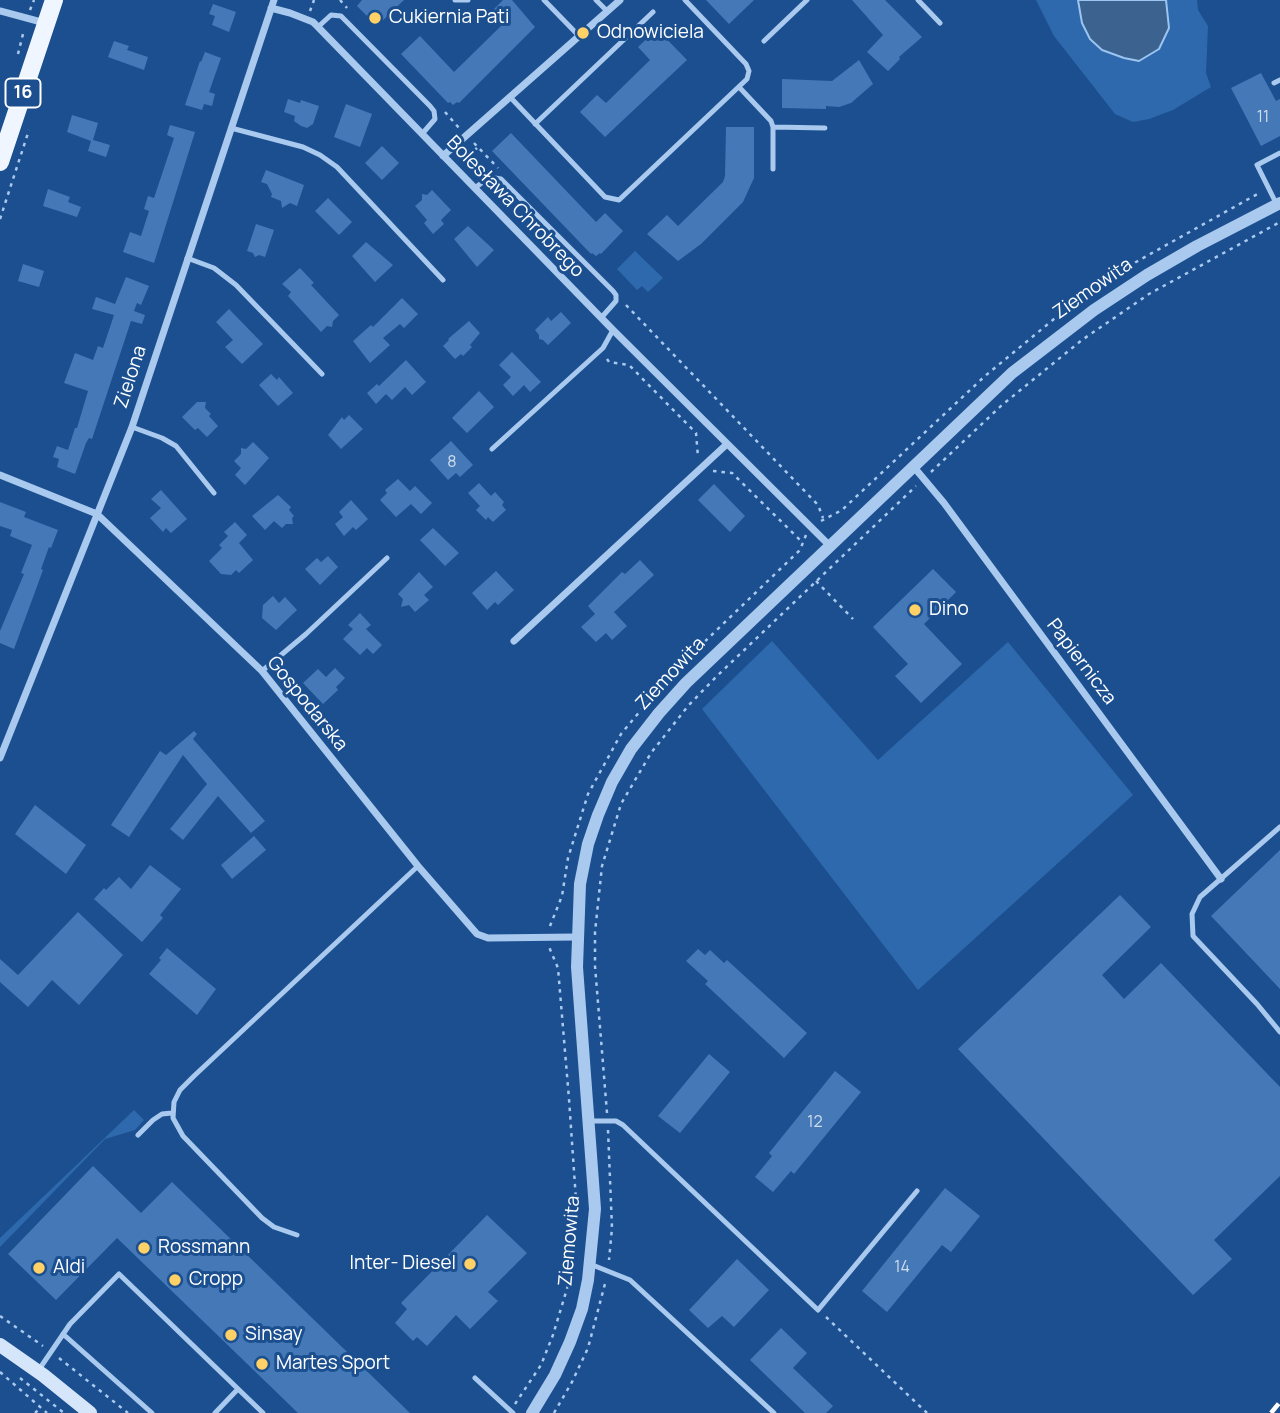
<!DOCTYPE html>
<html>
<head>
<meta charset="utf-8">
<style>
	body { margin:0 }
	canvas { display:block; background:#1b4f8f }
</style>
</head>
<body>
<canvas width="1280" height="1413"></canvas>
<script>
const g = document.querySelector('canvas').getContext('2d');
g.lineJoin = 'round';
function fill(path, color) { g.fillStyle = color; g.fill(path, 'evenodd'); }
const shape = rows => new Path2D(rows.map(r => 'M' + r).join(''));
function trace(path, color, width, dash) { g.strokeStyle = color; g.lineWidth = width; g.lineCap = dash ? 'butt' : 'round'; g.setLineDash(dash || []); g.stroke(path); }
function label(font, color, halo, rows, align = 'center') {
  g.font = font + ' Manrope,sans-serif'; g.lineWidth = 6; g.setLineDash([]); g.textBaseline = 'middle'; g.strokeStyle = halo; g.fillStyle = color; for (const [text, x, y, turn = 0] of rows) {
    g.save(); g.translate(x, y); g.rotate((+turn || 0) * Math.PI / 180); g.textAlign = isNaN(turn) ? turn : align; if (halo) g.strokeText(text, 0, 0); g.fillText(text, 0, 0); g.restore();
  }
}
fill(shape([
	[1036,0,1197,0,1198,10,1208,26,1206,73,1211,87,1173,110,1149,119,1133,122,1115,114,1054,36],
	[635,251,663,278,648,292,642,286,637,290,617,269],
	[772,641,878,760,1008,642,1133,795,918,990,702,709],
	[134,1110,144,1120,135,1130,105,1139,0,1247,0,1238]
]), '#2e69ad');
const water = shape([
	[1078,0,1166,0,1169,28,1159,49,1139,61,1124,58,1102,50,1090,39,1082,23,1078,0]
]);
fill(water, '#3c6290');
trace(water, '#9cc4f0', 2);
fill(shape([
	[362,0,404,0,377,26,357,6],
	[503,0,512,0,535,27,459,103,457,102,453,105,450,102,448,103,401,54,420,36,454,72,501,26,489,14],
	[706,0,754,0,729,24],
	[852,0,885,0,922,37,899,57,900,59,888,71,867,52,883,35],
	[213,4,236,12,229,32,212,25,215,16,209,14],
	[657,29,687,60,605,137,580,112,597,95,606,103,650,60,638,47],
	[114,41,129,46,127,50,148,57,144,70,108,57],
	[205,52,221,58,209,92,215,94,212,106,204,104,202,110,185,105,200,61,201,62],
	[859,60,873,84,851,103,839,107,826,106,826,109,782,108,782,79,832,81],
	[1261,73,1276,101,1280,99,1280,136,1261,146,1231,88],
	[288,99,300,103,301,100,319,106,313,124,307,128,301,126,294,121,295,116,284,112],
	[346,104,372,114,360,147,334,137],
	[72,115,98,123,93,140,110,145,106,157,88,151,91,141,67,132],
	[170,125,195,132,154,263,123,252,130,232,141,236,149,211,144,209,148,196,154,198,174,138,167,135],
	[726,127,754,127,754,178,743,202,701,244,678,261,647,234,667,215,678,226,723,182,725,176],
	[511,133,596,222,605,213,623,231,601,254,600,253,596,256,592,253,591,254,492,151],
	[382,146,399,163,382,180,365,163],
	[266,170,304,185,297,206,290,203,282,208,281,201,271,197,272,194,267,184,261,182],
	[48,189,70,197,68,202,81,207,77,217,43,206],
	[432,190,451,210,441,220,444,224,433,234,424,223,427,220,415,206,422,200,422,194,427,195],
	[328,198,352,222,339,235,315,211],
	[256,224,274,230,265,257,259,255,255,257,253,253,247,251],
	[468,226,494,250,477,267,454,239],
	[366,242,393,265,375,282,352,256],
	[23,264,44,271,39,287,18,281],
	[300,268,314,283,311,285,339,315,333,321,332,327,327,326,321,332,288,296,291,292,282,284],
	[126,277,149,286,141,305,137,303,134,311,145,315,142,324,131,321,92,439,89,438,86,443,75,474,57,467,59,459,53,457,57,446,68,450,75,428,77,428,88,391,64,383,75,353,93,360,98,346,103,348,114,315,92,309,96,297,115,304],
	[402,298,418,314,404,328,400,324,383,338,390,345,370,363,353,341,371,325,373,327],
	[229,309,263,344,242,364,225,347,233,340,216,322],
	[561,312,571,323,548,345,543,340,539,339,539,335,535,330,548,317,551,321],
	[469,321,480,333,470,345,472,347,463,356,461,354,455,359,443,346,449,340,448,339],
	[512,352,541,382,530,392,524,385,513,396,503,385,511,377,499,365],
	[406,360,426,382,412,395,405,387,392,400,386,394,376,404,367,393,377,384,379,386],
	[271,374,277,380,279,377,293,393,278,406,259,385],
	[479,391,494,407,467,433,452,418],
	[197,402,206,402,205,408,211,414,209,416,218,426,207,437,198,428,195,430,182,417],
	[349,415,363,429,341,449,328,435,342,417,344,420],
	[451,441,473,465,460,477,456,473,448,480,430,460],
	[253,442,269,458,245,485,235,475,241,468,234,461,241,454,241,448,246,449],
	[398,479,410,491,415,486,432,503,421,514,411,504,396,517,380,500,387,493,385,490],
	[479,483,491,496,495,492,504,502,502,505,506,510,493,522,488,517,486,520,476,510,480,506,468,493],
	[714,484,745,516,730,532,698,500],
	[161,490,187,519,171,533,166,528,163,532,150,518,161,508,151,499],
	[278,495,291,507,289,510,294,516,292,518,293,524,286,524,282,528,274,521,265,530,252,516],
	[351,500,368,519,356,530,353,527,344,536,335,524,343,517,339,512],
	[0,502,26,512,24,517,58,530,51,548,49,547,41,569,43,570,14,649,0,643,0,631,24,574,21,573,32,545,10,536,12,530,0,526],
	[235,522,247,535,239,543,253,560,239,573,236,570,231,575,221,574,209,561,222,548,219,545,228,536,224,532],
	[433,528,459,553,445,566,420,540],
	[328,556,338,567,320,585,305,569,317,558,321,562],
	[640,560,654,575,614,612,627,626,612,640,606,633,596,642,581,627,595,614,588,606,622,572,625,574],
	[933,569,956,592,924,624,962,664,921,703,895,676,908,664,873,627],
	[496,571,514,590,498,605,495,602,487,610,472,593],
	[419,572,433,587,424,595,429,600,415,612,409,605,401,607,403,599,398,594],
	[273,596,279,603,285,597,297,610,276,630,262,618,263,605],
	[360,613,371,625,366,629,382,645,373,654,367,648,360,655,343,639,353,629,348,625],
	[335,668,345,678,336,687,338,690,323,704,303,683,318,669,326,677],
	[194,731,197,734,193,739,265,821,251,833,218,796,183,840,170,829,207,784,183,755,129,837,111,825,160,751,166,755],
	[35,805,86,845,66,874,15,834],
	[254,836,266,850,232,879,221,865],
	[1280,850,1280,989,1211,916],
	[150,865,181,889,160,915,163,918,142,942,94,899,104,888,106,890,119,877,131,889],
	[1120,895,1151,927,1102,975,1124,999,1161,963,1280,1087,1280,1176,1214,1240,1232,1259,1193,1295,958,1049],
	[78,912,123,955,79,1005,52,980,28,1007,0,982,0,959,18,975],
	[167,948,216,989,197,1015,149,974,161,960,159,958],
	[698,949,705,955,710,950,724,963,727,960,807,1033,784,1058,705,984,708,981,686,961],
	[709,1054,730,1072,680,1133,658,1116],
	[835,1071,861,1092,794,1174,791,1171,773,1192,755,1177,772,1156,769,1153],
	[93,1166,141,1213,172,1182,410,1413,298,1413,117,1238,56,1300,8,1254],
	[945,1188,980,1216,951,1252,942,1245,887,1312,862,1291],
	[487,1215,527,1253,488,1292,498,1301,470,1329,456,1315,427,1346,417,1337,413,1341,395,1323,407,1309,401,1303],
	[737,1259,769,1290,734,1327,722,1316,708,1328,689,1310],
	[781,1328,807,1353,793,1368,833,1406,826,1413,805,1413,750,1360]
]), '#4478b7');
trace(shape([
	[340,0,347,8],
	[30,10,34,0],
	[310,11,314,0],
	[18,54,24,30],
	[445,112,459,128],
	[474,143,498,168],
	[462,162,478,147],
	[0,219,29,130],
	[626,305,818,505,823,518],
	[607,359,609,362,629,365,696,433,698,457],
	[713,471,732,473,803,543],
	[931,472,1002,405,1082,340,1149,294,1280,222],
	[821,521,842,510,985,376,1054,319,1136,262,1261,192],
	[816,581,853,619],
	[550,926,562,896,568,858,588,794,621,734,671,674,800,550,806,535],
	[607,1113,595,966,595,932,602,866,621,804,651,753,688,706,717,676,916,486],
	[608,1130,612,1228,609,1260],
	[0,1316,43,1346],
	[826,1317,927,1413],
	[59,1358,128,1413],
	[0,1372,47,1413],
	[20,1378,64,1413],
	[515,1404,541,1365,553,1335,569,1282,574,1244,576,1200,569,1099,558,968,549,947],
	[35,1413,41,1407],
	[554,1413,572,1382,588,1348,606,1280]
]), '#a9c9ee', 2.5, [3.5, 5]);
trace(shape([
	[455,0,468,0],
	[544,0,579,36],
	[596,0,607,11],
	[918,0,940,23],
	[318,27,331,15,341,16,430,106,434,111,435,119,422,134],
	[764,41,807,0],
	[1274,83,1280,80],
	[739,87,771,121,773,127,825,128],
	[510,97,605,197,619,200,747,79,749,71,746,64,685,0],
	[535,124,653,12],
	[231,128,303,147,320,155,337,167,443,280],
	[773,169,773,127],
	[475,188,489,177,501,179,613,291,616,295,616,301,601,318],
	[1277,205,1257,165,1280,153],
	[187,258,214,268,236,285,322,374],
	[132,427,162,438,176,446,214,493],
	[492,449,603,348,613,330],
	[262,671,306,634,387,558],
	[1280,827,1200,897,1192,914,1193,936,1257,1004,1280,1032],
	[589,1121,616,1121,623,1125,818,1310,917,1191],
	[138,1135,153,1120,162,1114,172,1113],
	[297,1235,274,1227,262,1218,183,1136,173,1118,174,1102,180,1090,194,1076,418,866],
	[590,1264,630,1280,774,1413],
	[63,1334,152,1413],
	[38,1371,70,1324,119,1274,263,1413],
	[475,1378,513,1413],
	[215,1413,238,1389]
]), '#a9c9ee', 5);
trace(shape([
	[271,8,290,13,313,22,318,27,613,330,829,545],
	[0,11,45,23],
	[443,156,620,0],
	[913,466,944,503,1221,879],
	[0,475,97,514,262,671,418,866,477,934,488,938,576,937],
	[514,641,727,444],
	[0,758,132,427,274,0]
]), '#a9c9ee', 7);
trace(shape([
	[532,1413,555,1375,570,1342,582,1309,588,1280,595,1209,577,967,580,884,588,844,598,815,612,782,631,749,659,713,686,683,1012,373,1094,310,1147,275,1197,246,1280,203]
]), '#a9c9ee', 12);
trace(shape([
	[0,1345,43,1375,90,1413]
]), '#d6e6fa', 14);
trace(shape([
	[0,162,54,0]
]), '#f0f6ff', 18);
trace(shape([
	[1271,1413,1280,1402]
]), '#fff', 4.5, [12, 5]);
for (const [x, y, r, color] of [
	[375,18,7,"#ffd166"],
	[583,33,7,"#ffd166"],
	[915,610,7,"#ffd166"],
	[144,1248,7,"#ffd166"],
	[470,1264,7,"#ffd166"],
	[39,1268,7,"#ffd166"],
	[175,1280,7,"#ffd166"],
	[231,1335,7,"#ffd166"],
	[262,1364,7,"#ffd166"]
]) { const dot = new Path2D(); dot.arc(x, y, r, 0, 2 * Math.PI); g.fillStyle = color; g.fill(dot); trace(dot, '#1b4f8f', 2.5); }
label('16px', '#d0dded', null, [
	["11",1263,118],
	["8",452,463],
	["12",815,1123],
	["14",902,1268]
]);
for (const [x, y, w] of [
	[23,93,35]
]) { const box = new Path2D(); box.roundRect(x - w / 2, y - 14.5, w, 29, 5); g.fillStyle = '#1b4f8f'; g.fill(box); trace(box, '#fff', 2); }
label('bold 18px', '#fff', null, [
	["16",23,93]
]);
label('19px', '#fff', '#1b4f8f', [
	["Cukiernia Pati",389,18],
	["Odnowiciela",597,33],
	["Dino",929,610],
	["Rossmann",158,1248],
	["Inter- Diesel",456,1264,"right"],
	["Aldi",53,1268],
	["Cropp",189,1280],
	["Sinsay",245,1335],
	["Martes Sport",276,1364]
], 'left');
label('19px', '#fff', '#1b4f8f', [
	["Bolesława Chrobrego",515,207,46],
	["Ziemowita",1093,289,-35],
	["Zielona",131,377,-72],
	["Papiernicza",1081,662,53],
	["Ziemowita",671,674,-47],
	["Gospodarska",307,704,51],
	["Ziemowita",570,1241,-85]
]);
</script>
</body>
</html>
